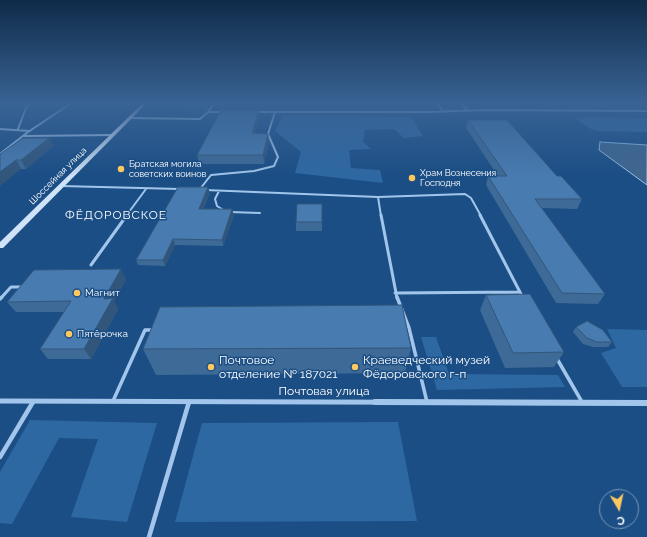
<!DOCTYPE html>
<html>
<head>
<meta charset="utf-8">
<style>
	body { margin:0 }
	#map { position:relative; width:647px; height:537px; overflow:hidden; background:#1b4e85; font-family:Raleway,sans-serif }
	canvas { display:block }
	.north { position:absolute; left:599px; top:489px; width:40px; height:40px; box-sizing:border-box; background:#1b4e85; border:1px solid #7695b6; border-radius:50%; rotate:171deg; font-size:11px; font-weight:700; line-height:16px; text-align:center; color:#fff }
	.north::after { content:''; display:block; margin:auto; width:14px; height:18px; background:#fdc85e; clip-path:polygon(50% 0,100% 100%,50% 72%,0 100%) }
</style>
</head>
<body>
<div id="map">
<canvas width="647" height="537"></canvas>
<div class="north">С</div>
</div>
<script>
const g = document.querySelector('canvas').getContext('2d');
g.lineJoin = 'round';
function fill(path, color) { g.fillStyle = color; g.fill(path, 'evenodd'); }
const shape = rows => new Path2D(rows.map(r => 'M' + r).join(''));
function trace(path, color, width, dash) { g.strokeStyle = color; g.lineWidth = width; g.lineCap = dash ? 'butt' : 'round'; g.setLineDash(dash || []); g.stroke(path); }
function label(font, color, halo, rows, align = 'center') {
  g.font = font + ' Raleway,sans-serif'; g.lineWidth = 3; g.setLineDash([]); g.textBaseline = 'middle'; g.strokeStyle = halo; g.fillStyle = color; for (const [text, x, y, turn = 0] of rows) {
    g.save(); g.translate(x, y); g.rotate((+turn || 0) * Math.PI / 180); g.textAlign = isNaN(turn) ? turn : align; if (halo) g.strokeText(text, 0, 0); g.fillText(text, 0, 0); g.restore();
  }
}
fill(shape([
	[283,115,411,117,423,136,404,138,394,129,365,130,363,142,371,149,349,150,351,168,380,170,383,183,295,173,301,152,275,131],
	[589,117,644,118,647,119,647,132,598,131,591,129,575,118],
	[607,329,647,330,647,387,622,387,601,353,616,348],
	[421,337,436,337,449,374,558,375,565,387,437,390],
	[30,420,157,423,127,522,71,517,98,439,59,438,12,524,0,523,0,472],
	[398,422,417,521,175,522,202,423]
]), '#2e68a3');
const water = shape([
	[600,142,647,145,647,185,599,150,600,142]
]);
fill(water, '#40668e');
trace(water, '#95c2ed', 1);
trace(shape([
	[437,102,443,112],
	[460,102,468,111],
	[208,112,215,102],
	[275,112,427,112,486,110,647,111],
	[129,118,200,119,208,112,223,112],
	[0,129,30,131],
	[18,129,26,108,32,102],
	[24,136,112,135],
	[0,154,28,132,73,102],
	[61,186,180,189],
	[200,189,211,175,254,171,274,166,278,157,268,134,275,112,257,112],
	[205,190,378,197,381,216],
	[219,191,215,199,217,206,225,211],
	[378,197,465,194,471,198,481,216],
	[230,212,260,213],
	[126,216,146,189]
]), '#a2c6eb', 2);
trace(shape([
	[381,215,397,298],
	[480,215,522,296],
	[91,265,127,215],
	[395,293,519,292],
	[1,298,11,287,23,287]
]), '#a2c6eb', 3);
trace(shape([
	[397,297,409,328,427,402],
	[0,299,2,297],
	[556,357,582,402],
	[113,401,145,330,154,330],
	[33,403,34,401],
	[188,403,189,401]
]), '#a2c6eb', 3.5);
trace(shape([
	[0,457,33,402],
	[149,537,189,402]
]), '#a2c6eb', 4.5);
trace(shape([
	[0,401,647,403]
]), '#a2c6eb', 5);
trace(shape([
	[375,402,647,403]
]), '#a2c6eb', 6);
fill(shape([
	[144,102,148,102,3,248,0,248,0,242,144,102]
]), '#cee2f8');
fill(shape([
	[179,102,203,102,200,106,180,106],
	[260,117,255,133,268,134,269,142,264,164,199,164,197,155],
	[468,120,557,176,582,199,577,209,542,208,605,294,598,304,556,303,486,185,488,176,498,176,466,128],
	[49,138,53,146,26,169,21,169,0,154],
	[210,193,203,209,232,209,234,215,223,246,175,245,165,266,138,265,136,260],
	[322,204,322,231,296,231,296,222],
	[126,279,114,301,118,309,91,359,48,359,40,349,64,312,16,312,7,302],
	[486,295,564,352,554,367,505,368,480,310],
	[576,327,612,342,608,347,593,347,583,344,573,332],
	[411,348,405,373,156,375,143,349]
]), '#3e6a97');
fill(shape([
	[200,102,203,102,200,106],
	[259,110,260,117,253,141,252,133],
	[268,134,269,142,264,164,263,155],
	[49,138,53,146,26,169,21,160],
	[16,160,21,169,0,186,0,172],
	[208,187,210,193,200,214,199,209],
	[232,209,234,215,223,246,222,240],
	[173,239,175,245,165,266,163,260],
	[121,269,126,279,114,301,118,309,91,359,84,349,104,299]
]), '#32567b');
const building = shape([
	[221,110,259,110,252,133,268,134,263,155,197,155,221,110],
	[468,120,507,120,557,176,561,176,582,199,535,199,605,294,562,293,488,176,507,176,468,120],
	[23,138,49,138,21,160,16,160,0,172,0,154,23,138],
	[178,187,208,187,199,209,232,209,222,240,173,239,163,260,136,260,178,187],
	[297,204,322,204,322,222,296,222,297,204],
	[121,269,104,299,113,298,84,349,40,349,71,301,7,302,34,270,121,269],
	[530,294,564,352,513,353,486,295,530,294],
	[402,305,411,348,143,349,160,307,402,305],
	[587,321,603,330,612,342,597,342,587,338,576,327,587,321]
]);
fill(building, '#487bb0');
trace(building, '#32567b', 1);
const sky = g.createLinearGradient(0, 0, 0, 177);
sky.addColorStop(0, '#0f2b49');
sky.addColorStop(0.58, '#396394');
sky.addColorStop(1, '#39639400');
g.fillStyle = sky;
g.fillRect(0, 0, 647, 177);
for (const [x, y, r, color] of [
	[121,169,4,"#fdc85e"],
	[412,178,4,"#fdc85e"],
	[77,293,4,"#fdc85e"],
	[69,334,4,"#fdc85e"],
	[211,367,4,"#fdc85e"],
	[355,367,4,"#fdc85e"]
]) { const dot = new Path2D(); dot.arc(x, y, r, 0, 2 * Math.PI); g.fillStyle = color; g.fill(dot); trace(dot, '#1b4e85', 1.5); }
label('9px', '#fff', '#1b4e85', [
	["Братская могила",129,164],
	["советских воинов",129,174],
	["Храм Вознесения",420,173],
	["Господня",420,183]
], 'left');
label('9px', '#fff', '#1b4e85', [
	["Шоссейная улица",58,176,-45]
]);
label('10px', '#fff', '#1b4e85', [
	["Магнит",85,293],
	["Пятёрочка",77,334]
], 'left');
g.letterSpacing = '1px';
label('12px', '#fff', '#1b4e85', [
	["ФЁДОРОВСКОЕ",116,215]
]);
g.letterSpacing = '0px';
label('12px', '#fff', '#1b4e85', [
	["Почтовое",219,360],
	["отделение № 187021",219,374],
	["Краеведческий музей",363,360],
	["Фёдоровского г-п",363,374]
], 'left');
label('12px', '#fff', '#1b4e85', [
	["Почтовая улица",324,391]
]);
</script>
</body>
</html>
